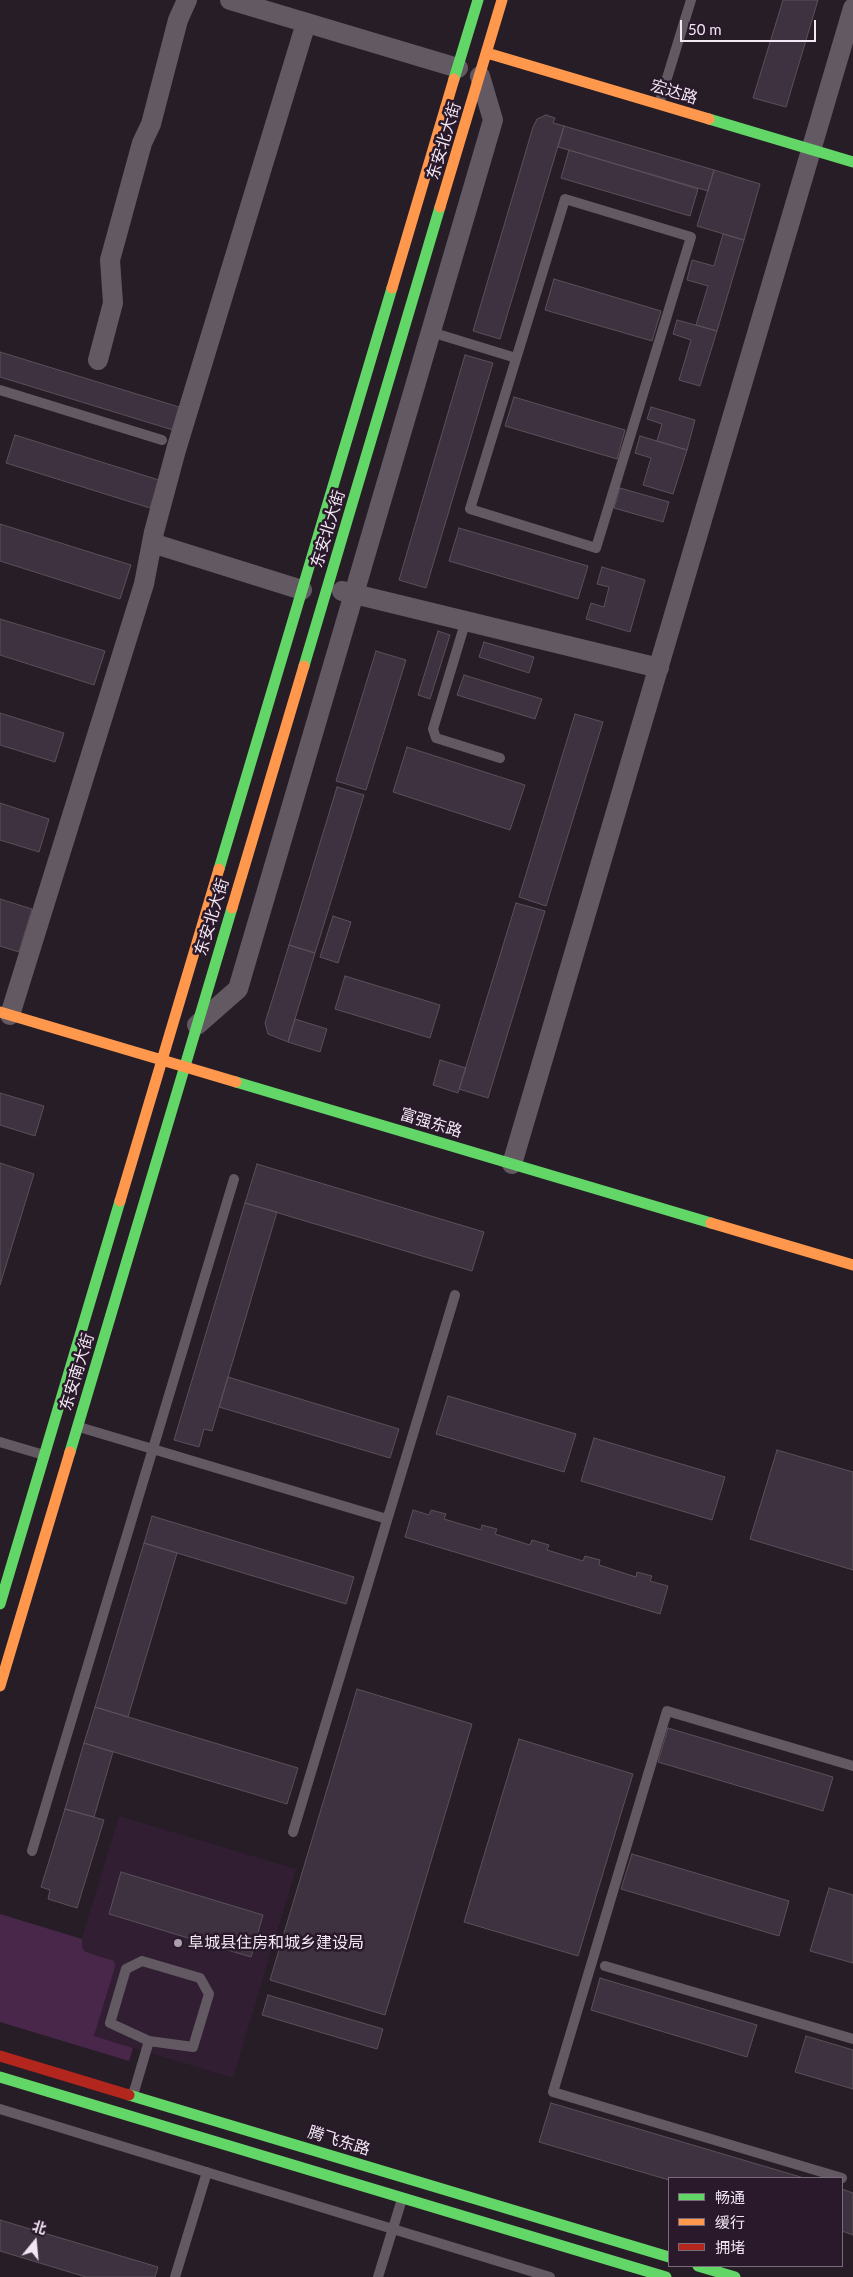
<!DOCTYPE html>
<html>
<head>
<meta charset="utf-8">
<style>
	body { margin:0 }
	#map { position:relative; width:853px; height:2277px; overflow:hidden; background:#261d26; font-family:Lato,"Noto Sans SC",sans-serif }
	canvas { display:block }
	.legend { position:absolute; left:668px; top:2177px; width:175px; height:90px; box-sizing:border-box; background:#29192a; border:1px solid #796b7a; margin:0; padding:6px 9px; list-style:none; font-size:15px; color:#f2e7f3 }
	.legend li { display:flex; align-items:center; gap:10px; height:25px }
	.legend b { width:25px; border:1px solid #796b7a }
	.north { position:absolute; left:10px; top:2217px; width:50px; height:50px; -webkit-text-stroke:4px #29192a; paint-order:stroke; rotate:17deg; font-size:14px; font-weight:700; line-height:20px; text-align:center; color:#f2e7f3 }
	.north::after { content:''; display:block; margin:auto; width:18px; height:22px; background:#f2e7f3; clip-path:polygon(50% 0,100% 100%,50% 72%,0 100%) }
	.scale { position:absolute; left:680px; top:20px; width:136px; height:22px; box-sizing:border-box; border:2px solid #f2e7f3; border-top:0; padding-left:6px; font-size:15px; line-height:18px; white-space:nowrap; color:#f2e7f3; -webkit-text-stroke:4px #29192a; paint-order:stroke }
</style>
</head>
<body>
<div id="map">
<canvas width="853" height="2277"></canvas>
<ul class="legend">
<li><b style="height:6px;background:#63d668"></b>畅通</li>
<li><b style="height:6px;background:#ff974d"></b>缓行</li>
<li><b style="height:6px;background:#b3261e"></b>拥堵</li>
</ul>
<div class="north">北</div>
<div class="scale">50 m</div>
</div>
<script>
const g = document.querySelector('canvas').getContext('2d');
g.lineJoin = 'round';
function fill(path, color) { g.fillStyle = color; g.fill(path, 'evenodd'); }
const shape = rows => new Path2D(rows.map(r => 'M' + r).join(''));
function trace(path, color, width, dash) { g.strokeStyle = color; g.lineWidth = width; g.lineCap = dash ? 'butt' : 'round'; g.setLineDash(dash || []); g.stroke(path); }
function label(font, color, halo, rows, align = 'center') {
  g.font = font + ' Lato,"Noto Sans SC",sans-serif'; g.lineWidth = 5; g.setLineDash([]); g.textBaseline = 'middle'; g.strokeStyle = halo; g.fillStyle = color; for (const [text, x, y, turn = 0] of rows) {
    g.save(); g.translate(x, y); g.rotate((+turn || 0) * Math.PI / 180); g.textAlign = isNaN(turn) ? turn : align; if (halo) g.strokeText(text, 0, 0); g.fillText(text, 0, 0); g.restore();
  }
}
fill(shape([
	[119,1816,296,1869,233,2078,94,2036,115,1967,104,1957,84,1951,82,1947,82,1939]
]), '#311e33');
fill(shape([
	[0,1914,82,1939,82,1947,84,1951,114,1961,115,1967,94,2036,133,2048,129,2061,0,2022]
]), '#49274b');
const building = shape([
	[783,0,818,0,786,107,753,98,783,0],
	[546,115,555,118,553,123,564,126,500,339,473,331,533,127,537,119,546,115],
	[564,126,714,170,708,191,558,147,564,126],
	[569,150,698,189,690,216,561,178,569,150],
	[714,170,760,184,744,240,697,226,714,170],
	[723,234,744,240,717,331,696,325,708,286,687,280,692,260,714,266,723,234],
	[554,279,661,311,652,341,545,310,554,279],
	[677,320,717,331,700,386,679,380,691,340,673,334,677,320],
	[0,352,179,407,173,430,0,377,0,352],
	[465,355,493,363,426,588,399,580,465,355],
	[514,397,625,430,617,459,505,426,514,397],
	[651,407,695,420,687,450,657,441,662,424,647,419,651,407],
	[15,435,159,480,150,508,6,463,15,435],
	[640,436,687,450,673,494,643,485,651,458,635,453,640,436],
	[620,488,669,502,663,522,614,508,620,488],
	[0,524,131,565,120,599,0,561,0,524],
	[459,528,588,566,578,599,449,561,459,528],
	[602,567,645,580,630,632,586,619,591,603,604,607,609,587,597,584,602,567],
	[0,619,105,651,94,685,0,655,0,619],
	[438,631,450,635,430,699,418,695,438,631],
	[484,642,534,657,529,673,479,657,484,642],
	[376,651,406,660,366,790,336,781,376,651],
	[464,675,542,699,535,719,457,695,464,675],
	[0,713,64,733,55,762,0,745,0,713],
	[575,714,603,722,546,906,519,897,575,714],
	[407,747,525,785,510,830,393,792,407,747],
	[337,787,364,795,315,953,289,945,337,787],
	[0,803,49,819,39,852,0,840,0,803],
	[0,899,32,909,19,952,0,946,0,899],
	[516,903,545,911,488,1098,459,1089,516,903],
	[333,916,351,922,338,963,320,957,333,916],
	[289,945,315,953,288,1042,268,1034,265,1023,289,945],
	[345,976,440,1005,430,1038,335,1009,345,976],
	[295,1019,327,1029,320,1052,288,1042,295,1019],
	[440,1060,466,1068,458,1093,433,1085,440,1060],
	[0,1093,44,1106,35,1136,0,1125,0,1093],
	[0,1163,34,1174,0,1285,0,1163],
	[257,1164,484,1232,472,1271,245,1203,257,1164],
	[245,1203,277,1212,212,1431,204,1429,199,1447,174,1440,245,1203],
	[228,1377,399,1429,390,1458,219,1407,228,1377],
	[448,1396,576,1434,564,1472,436,1434,448,1396],
	[594,1438,725,1477,712,1520,581,1481,594,1438],
	[777,1450,853,1472,853,1570,750,1539,777,1450],
	[413,1510,429,1515,431,1510,446,1514,444,1519,481,1530,482,1525,497,1529,495,1534,530,1545,532,1540,549,1545,547,1550,583,1561,585,1556,600,1560,599,1565,636,1577,637,1572,652,1576,650,1581,668,1586,660,1614,405,1537,413,1510],
	[152,1516,354,1577,346,1604,144,1543,152,1516],
	[144,1543,177,1553,128,1717,95,1707,144,1543],
	[357,1689,472,1724,385,2015,270,1980,357,1689],
	[95,1707,298,1768,287,1804,84,1743,95,1707],
	[668,1728,833,1777,823,1811,658,1762,668,1728],
	[519,1739,633,1774,578,1956,464,1922,519,1739],
	[84,1743,113,1752,94,1817,65,1809,84,1743],
	[65,1809,104,1820,77,1908,48,1899,50,1890,41,1887,65,1809],
	[632,1854,789,1901,779,1936,621,1889,632,1854],
	[121,1872,263,1915,251,1957,109,1914,121,1872],
	[829,1888,853,1895,853,1963,810,1951,829,1888],
	[600,1978,757,2025,747,2057,591,2010,600,1978],
	[268,1995,383,2029,377,2049,262,2015,268,1995],
	[806,2036,853,2050,853,2089,795,2072,806,2036],
	[551,2103,804,2178,669,2178,669,2180,539,2142,551,2103],
	[842,2189,853,2193,853,2235,842,2231,842,2189],
	[0,2220,158,2267,155,2277,86,2277,0,2251,0,2220]
]);
fill(building, '#3f3240');
trace(building, '#595159', 1);
trace(shape([
	[659,104,691,0],
	[565,199,691,237,596,548,470,509,565,199],
	[431,332,516,358],
	[0,390,162,440],
	[466,620,433,729,436,738,500,758],
	[79,1427,387,1519],
	[0,1442,44,1455],
	[293,1832,455,1295],
	[32,1851,234,1179],
	[142,1961,200,1978,209,1994,193,2047,149,2041,110,2023,126,1969,142,1961],
	[605,1966,853,2039],
	[133,2095,149,2041],
	[0,2109,550,2277],
	[842,2178,553,2092,667,1711,853,1766],
	[175,2277,207,2172],
	[378,2277,402,2199]
]), '#625963', 10);
trace(shape([
	[230,0,458,68],
	[98,360,113,303,110,260,142,143,151,124,178,20,187,0],
	[152,543,302,590],
	[342,591,659,668],
	[10,1015,144,584,154,532,176,450,306,23],
	[197,1025,238,989,493,120,480,76],
	[512,1164,853,8]
]), '#625963', 20);
trace(shape([
	[454,79,478,0],
	[709,119,853,162],
	[304,666,440,207],
	[219,869,392,288],
	[236,1082,711,1223],
	[70,1452,232,908],
	[0,1604,120,1201],
	[0,2077,666,2277],
	[129,2095,669,2257],
	[698,2266,735,2277]
]), '#63d668', 11);
trace(shape([
	[487,53,709,119],
	[440,207,502,0],
	[392,288,454,79],
	[232,908,304,666],
	[0,1012,236,1082],
	[120,1201,219,869],
	[711,1223,853,1265],
	[0,1686,70,1452]
]), '#ff974d', 11);
trace(shape([
	[0,2056,129,2095]
]), '#b3261e', 11);
for (const [x, y, r, color] of [
	[178,1943,5,"#aba0ab"]
]) { const dot = new Path2D(); dot.arc(x, y, r, 0, 2 * Math.PI); g.fillStyle = color; g.fill(dot); trace(dot, '#29192a', 2); }
label('16px', '#f2e7f3', '#29192a', [
	["宏达路",674,92,17],
	["东安北大街",444,141,-73],
	["东安北大街",328,529,-73],
	["东安北大街",212,917,-73],
	["富强东路",431,1123,17],
	["东安南大街",77,1372,-73],
	["腾飞东路",339,2141,17]
]);
label('16px', '#f2e7f3', '#29192a', [
	["阜城县住房和城乡建设局",188,1943]
], 'left');
</script>
</body>
</html>
